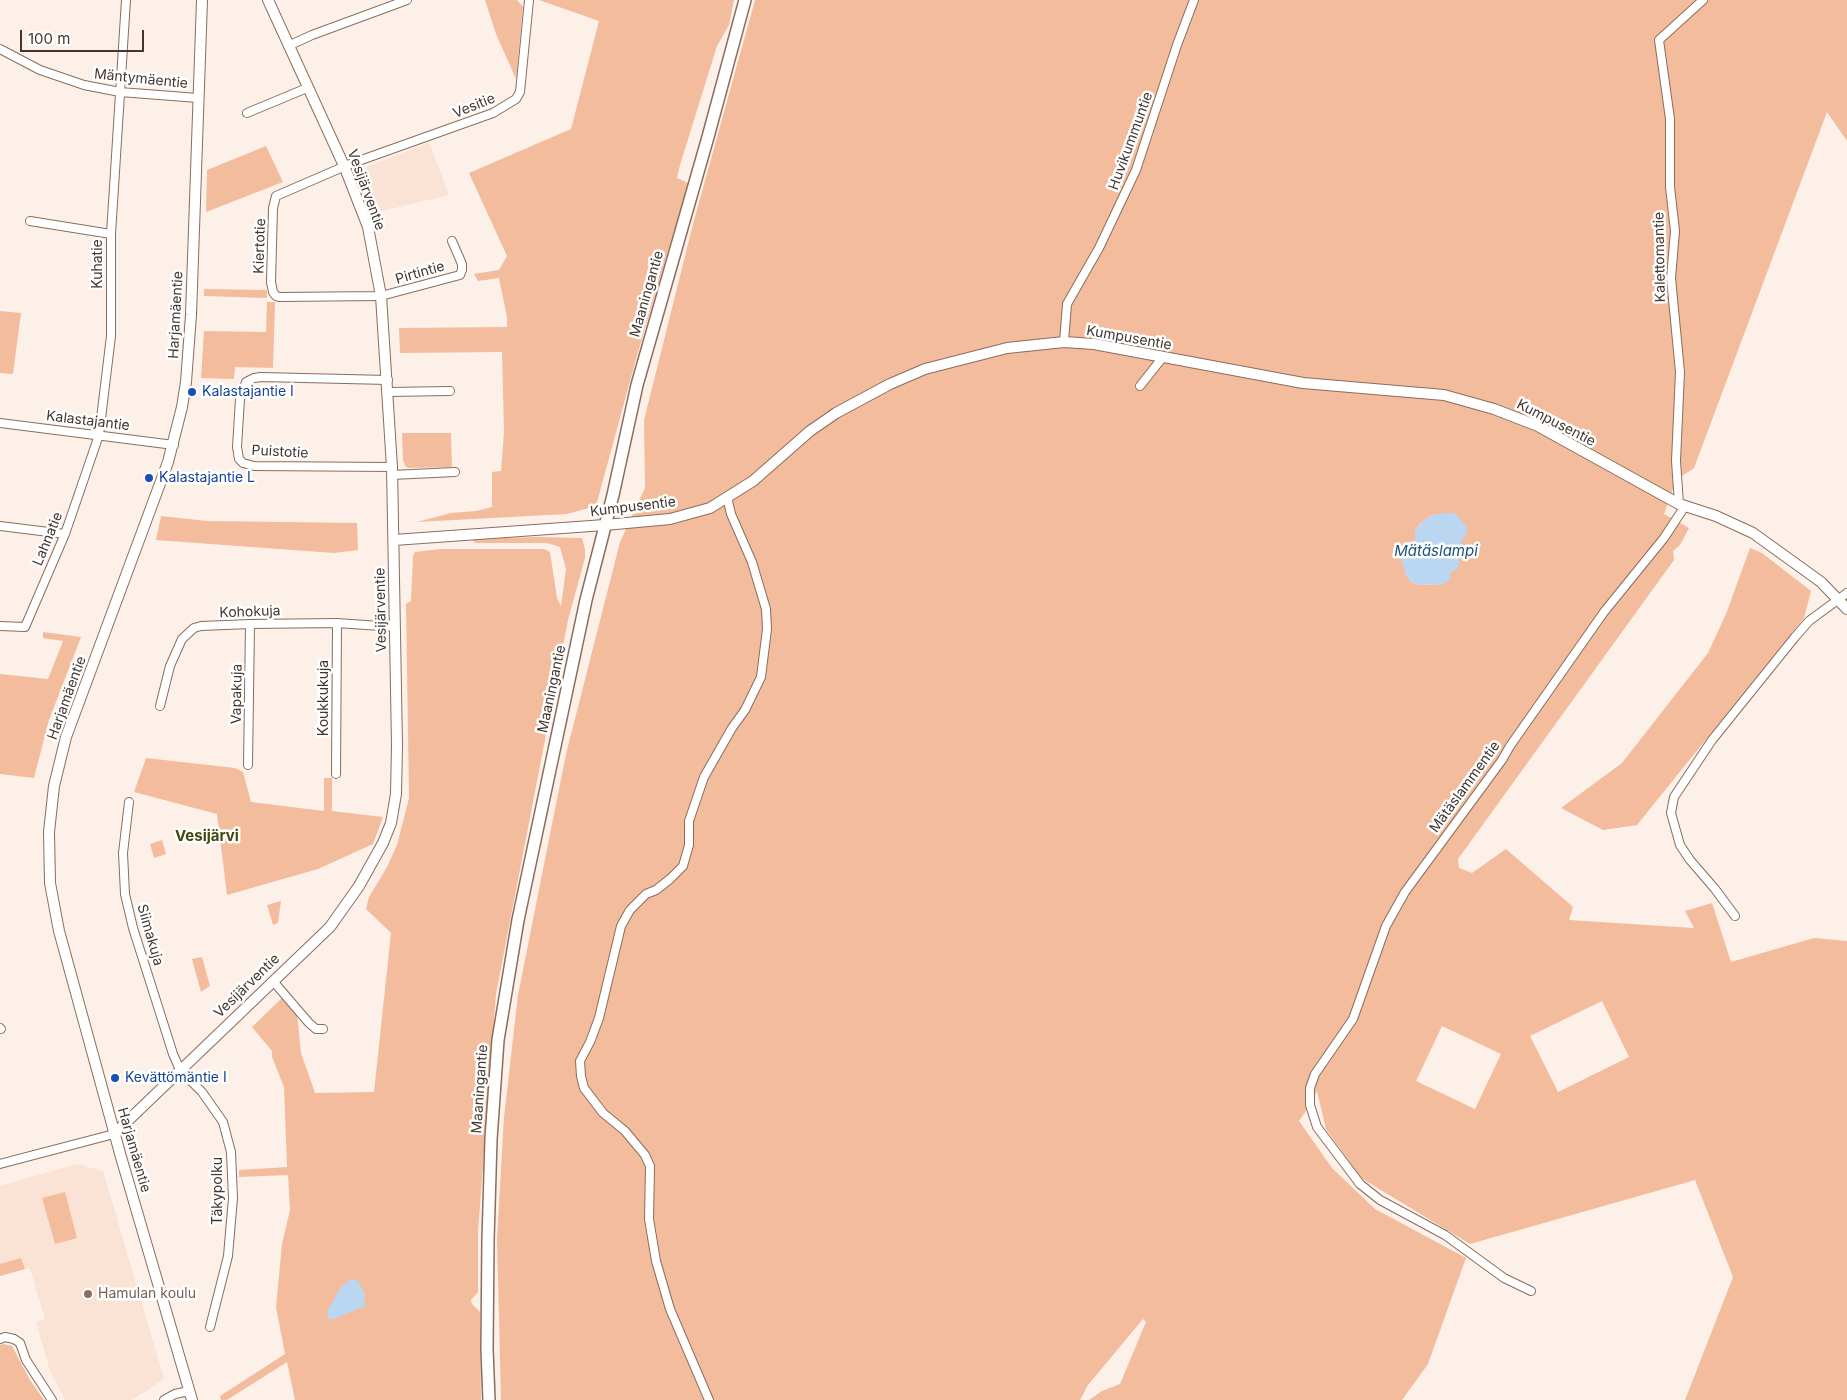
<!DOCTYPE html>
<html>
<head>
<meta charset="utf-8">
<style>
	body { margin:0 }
	#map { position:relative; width:1847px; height:1400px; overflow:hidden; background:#fdf0e8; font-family:Inter,sans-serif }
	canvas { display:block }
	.scale { position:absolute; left:20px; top:30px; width:124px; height:22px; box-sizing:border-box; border:2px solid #43362e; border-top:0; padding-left:6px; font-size:15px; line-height:18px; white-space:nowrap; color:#43362e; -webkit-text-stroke:4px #fff; paint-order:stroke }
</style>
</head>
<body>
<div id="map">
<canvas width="1847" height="1400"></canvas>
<div class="scale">100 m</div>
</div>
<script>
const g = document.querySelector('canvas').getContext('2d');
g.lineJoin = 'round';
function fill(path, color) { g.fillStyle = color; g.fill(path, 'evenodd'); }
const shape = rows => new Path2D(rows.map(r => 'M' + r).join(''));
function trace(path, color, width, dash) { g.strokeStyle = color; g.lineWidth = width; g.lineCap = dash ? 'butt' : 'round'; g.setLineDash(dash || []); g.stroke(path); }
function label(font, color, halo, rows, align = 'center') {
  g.font = font + ' Inter,sans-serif'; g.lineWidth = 5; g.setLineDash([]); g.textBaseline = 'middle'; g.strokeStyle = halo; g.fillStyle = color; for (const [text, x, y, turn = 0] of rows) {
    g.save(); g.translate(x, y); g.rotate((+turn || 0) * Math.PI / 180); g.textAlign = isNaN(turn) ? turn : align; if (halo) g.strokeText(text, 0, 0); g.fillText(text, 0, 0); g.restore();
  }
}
fill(shape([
	[429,143,449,195,378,212,363,176,368,166],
	[77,1164,103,1171,164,1379,132,1400,65,1400,50,1371,36,1322,45,1319,30,1268,0,1276,0,1186]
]), '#fae2d4');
fill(shape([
	[485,0,517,0,523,7,516,79,496,34],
	[539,0,734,0,729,25,717,46,680,165,677,178,688,183,636,359,596,506,567,514,417,522,451,513,476,511,492,507,492,472,501,471,504,432,502,352,400,353,399,328,507,327,507,317,499,278,478,281,474,274,499,270,507,256,469,173,571,129,599,21],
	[755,0,1847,0,1847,141,1827,112,1694,468,1676,480,1664,514,1689,528,1680,545,1673,551,1674,560,1458,859,1459,868,1472,873,1506,849,1573,907,1569,920,1694,928,1685,911,1712,903,1731,962,1814,938,1847,941,1847,1400,1685,1400,1733,1277,1695,1180,1470,1244,1361,1178,1326,1129,1317,1091,1310,1105,1299,1121,1332,1168,1375,1209,1466,1258,1428,1364,1402,1400,1089,1400,1102,1391,1120,1384,1146,1322,1143,1319,1088,1385,1080,1400,501,1400,497,1239,504,1117,518,995,566,754,620,542,645,488,644,420,693,224],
	[1439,514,1444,584,1419,585,1411,582,1401,558,1412,547,1415,540,1415,531,1419,524,1432,515],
	[1602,1001,1629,1057,1558,1092,1530,1036],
	[1442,1026,1501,1054,1475,1109,1416,1081],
	[266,146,283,182,206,212,207,170],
	[204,289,267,290,267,298,204,296],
	[267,302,275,302,273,368,235,367,234,379,201,378,204,331,266,332],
	[0,311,21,313,13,374,0,373],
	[402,433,451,433,452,467,408,468,405,466,403,460],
	[161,516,207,521,357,523,358,550,334,553,156,540],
	[536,537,582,538,585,550,585,558,568,620,496,994,478,1231,478,1292,471,1300,472,1304,480,1312,481,1400,295,1400,287,1362,227,1400,221,1400,220,1396,285,1354,276,1307,282,1244,290,1210,288,1175,239,1177,239,1170,287,1167,284,1087,272,1057,272,1051,252,1027,282,998,297,1014,301,1053,315,1093,374,1092,391,933,366,909,369,897,387,867,397,845,409,798,406,604,411,601,413,556,415,552,441,549,544,549,550,552,557,598,561,606,566,569,560,547,547,543,475,543,472,539],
	[1750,548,1762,553,1811,591,1804,618,1637,825,1603,830,1561,808,1622,763,1708,653,1726,614],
	[43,632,81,637,49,720,34,778,0,774,0,674,48,679,63,641,43,638],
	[146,758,235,768,243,772,251,802,324,811,324,778,332,778,332,811,383,817,373,844,318,869,227,895,217,814,134,792],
	[162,840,166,854,154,858,150,844],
	[281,901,278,923,273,925,267,905],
	[202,957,210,986,201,992,192,959],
	[65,1192,77,1238,55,1244,42,1198],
	[21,1258,25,1269,0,1276,0,1264],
	[3,1344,12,1346,30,1380,44,1400,0,1400,0,1345]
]), '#f3bc9c');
fill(shape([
	[1448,513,1455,513,1467,527,1466,535,1461,541,1464,548,1460,553,1458,569,1451,572,1450,580,1444,584,1419,585,1411,582,1406,576,1401,558,1412,547,1415,540,1415,531,1419,524,1432,515],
	[351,1279,358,1281,364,1292,365,1306,334,1319,328,1319,327,1312,340,1288]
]), '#bad6f1');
const street = shape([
	[288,46,312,35,407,0],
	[0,49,40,70,84,85,120,92,198,98],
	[247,113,307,88],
	[30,221,111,234],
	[452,241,462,264,462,270,460,275,381,296,279,297,276,296,273,292,271,282,273,208,276,196,350,164,493,113,516,99,520,92,529,0],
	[1064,342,1067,304,1099,248,1136,170,1177,45,1194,0],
	[388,380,261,377,254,378,246,382,240,399,237,447,239,459,243,463,254,466,392,467],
	[1140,386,1163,357],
	[388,392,450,391],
	[0,423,174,445],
	[392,475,455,472],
	[1679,504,1676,461,1680,372,1671,278,1675,231,1670,187,1670,119,1659,40,1703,0],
	[0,526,65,534],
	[0,626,25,627,65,534,99,435,111,336,111,234,126,0],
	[160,706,170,666,182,639,194,628,201,626,250,624,337,623,395,627],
	[248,765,250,624],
	[336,774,337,623],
	[129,802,123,853,125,894,133,928,173,1054,180,1070,202,1092,223,1122,231,1152,233,1198,228,1256,210,1327],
	[1735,916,1715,889,1690,860,1680,845,1671,813,1674,797,1712,740,1795,637,1809,621,1847,593],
	[273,981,309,1023,316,1029,323,1029],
	[0,1028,1,1029],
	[0,1164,114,1134],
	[1531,1291,1504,1278,1445,1235,1380,1200,1360,1184,1317,1127,1310,1105,1310,1088,1315,1074,1353,1019,1386,926,1405,892,1502,760,1510,746,1604,612,1664,538,1685,506],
	[0,1339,5,1337,14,1339,20,1343,26,1360,52,1400],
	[164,1400,175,1394,189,1391],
	[709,1400,670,1309,656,1261,649,1219,650,1166,645,1155,625,1131,603,1113,584,1088,581,1076,580,1061,590,1042,599,1018,621,926,630,910,646,894,656,890,670,879,683,866,689,845,689,821,704,777,732,728,745,710,761,677,767,629,766,609,752,562,731,514,727,497]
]);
const secondary = shape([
	[394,540,605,525,670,519,710,508,753,481,810,431,836,413,890,384,925,369,1007,348,1064,342,1094,344,1303,383,1444,395,1494,409,1538,426,1679,504,1716,516,1753,533,1821,582,1847,609],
	[114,1134,330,927,359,886,383,843,391,823,396,794,397,745,392,467,381,296,368,227,345,168,268,0],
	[192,1400,121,1157,59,931,50,883,49,832,54,786,66,737,168,462,182,407,186,382,191,315,202,0]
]);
const primary = shape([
	[489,1400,487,1349,488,1240,491,1139,498,1040,518,920,586,600,613,495,637,385,708,137,745,0]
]);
trace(street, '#8a6d5c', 10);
trace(secondary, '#8a6d5c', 12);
trace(primary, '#8a6d5c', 14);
trace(street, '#fff', 8);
trace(secondary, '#fff', 10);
trace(primary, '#fff', 11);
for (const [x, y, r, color] of [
	[192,392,5,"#1a4fb4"],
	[149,478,5,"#1a4fb4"],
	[115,1078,5,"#1a4fb4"],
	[88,1294,5,"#8d6e63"]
]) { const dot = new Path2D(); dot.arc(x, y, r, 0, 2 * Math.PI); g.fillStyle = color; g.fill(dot); trace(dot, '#fff', 2); }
label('14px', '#43362e', '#fff', [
	["Mäntymäentie",141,79,6],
	["Vesitie",474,106,-22],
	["Huvikummuntie",1131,141,-70],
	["Vesijärventie",366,190,70],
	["Kiertotie",260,246,-88],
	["Kalettomantie",1660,257,-91],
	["Kuhatie",98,264,-90],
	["Pirtintie",420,273,-16],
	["Maaningantie",647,294,-74],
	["Harjamäentie",176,315,-87],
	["Kumpusentie",1129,338,10],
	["Kalastajantie",88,421,7],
	["Kumpusentie",1556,423,27],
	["Puistotie",280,452,3],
	["Kumpusentie",633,507,-7],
	["Lahnatie",48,539,-68],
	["Vesijärventie",381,610,-91],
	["Kohokuja",250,612,-2],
	["Maaningantie",552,689,-78],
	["Vapakuja",237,694,-89],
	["Harjamäentie",67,698,-70],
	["Koukkukuja",324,698,-90],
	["Mätäslammentie",1465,787,-54],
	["Siimakuja",150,935,74],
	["Vesijärventie",247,986,-44],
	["Maaningantie",480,1089,-86],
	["Harjamäentie",134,1150,74],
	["Täkypolku",218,1191,-90]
]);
label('14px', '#164399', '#fff', [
	["Kalastajantie I",202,392],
	["Kalastajantie L",159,478],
	["Kevättömäntie I",125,1078]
], 'left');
label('14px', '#785e54', '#fff', [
	["Hamulan koulu",98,1294]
], 'left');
label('italic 15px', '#1d517c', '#fff', [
	["Mätäslampi",1436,551]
]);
label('bold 15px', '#404a11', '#fff', [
	["Vesijärvi",207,836]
]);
</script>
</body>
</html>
